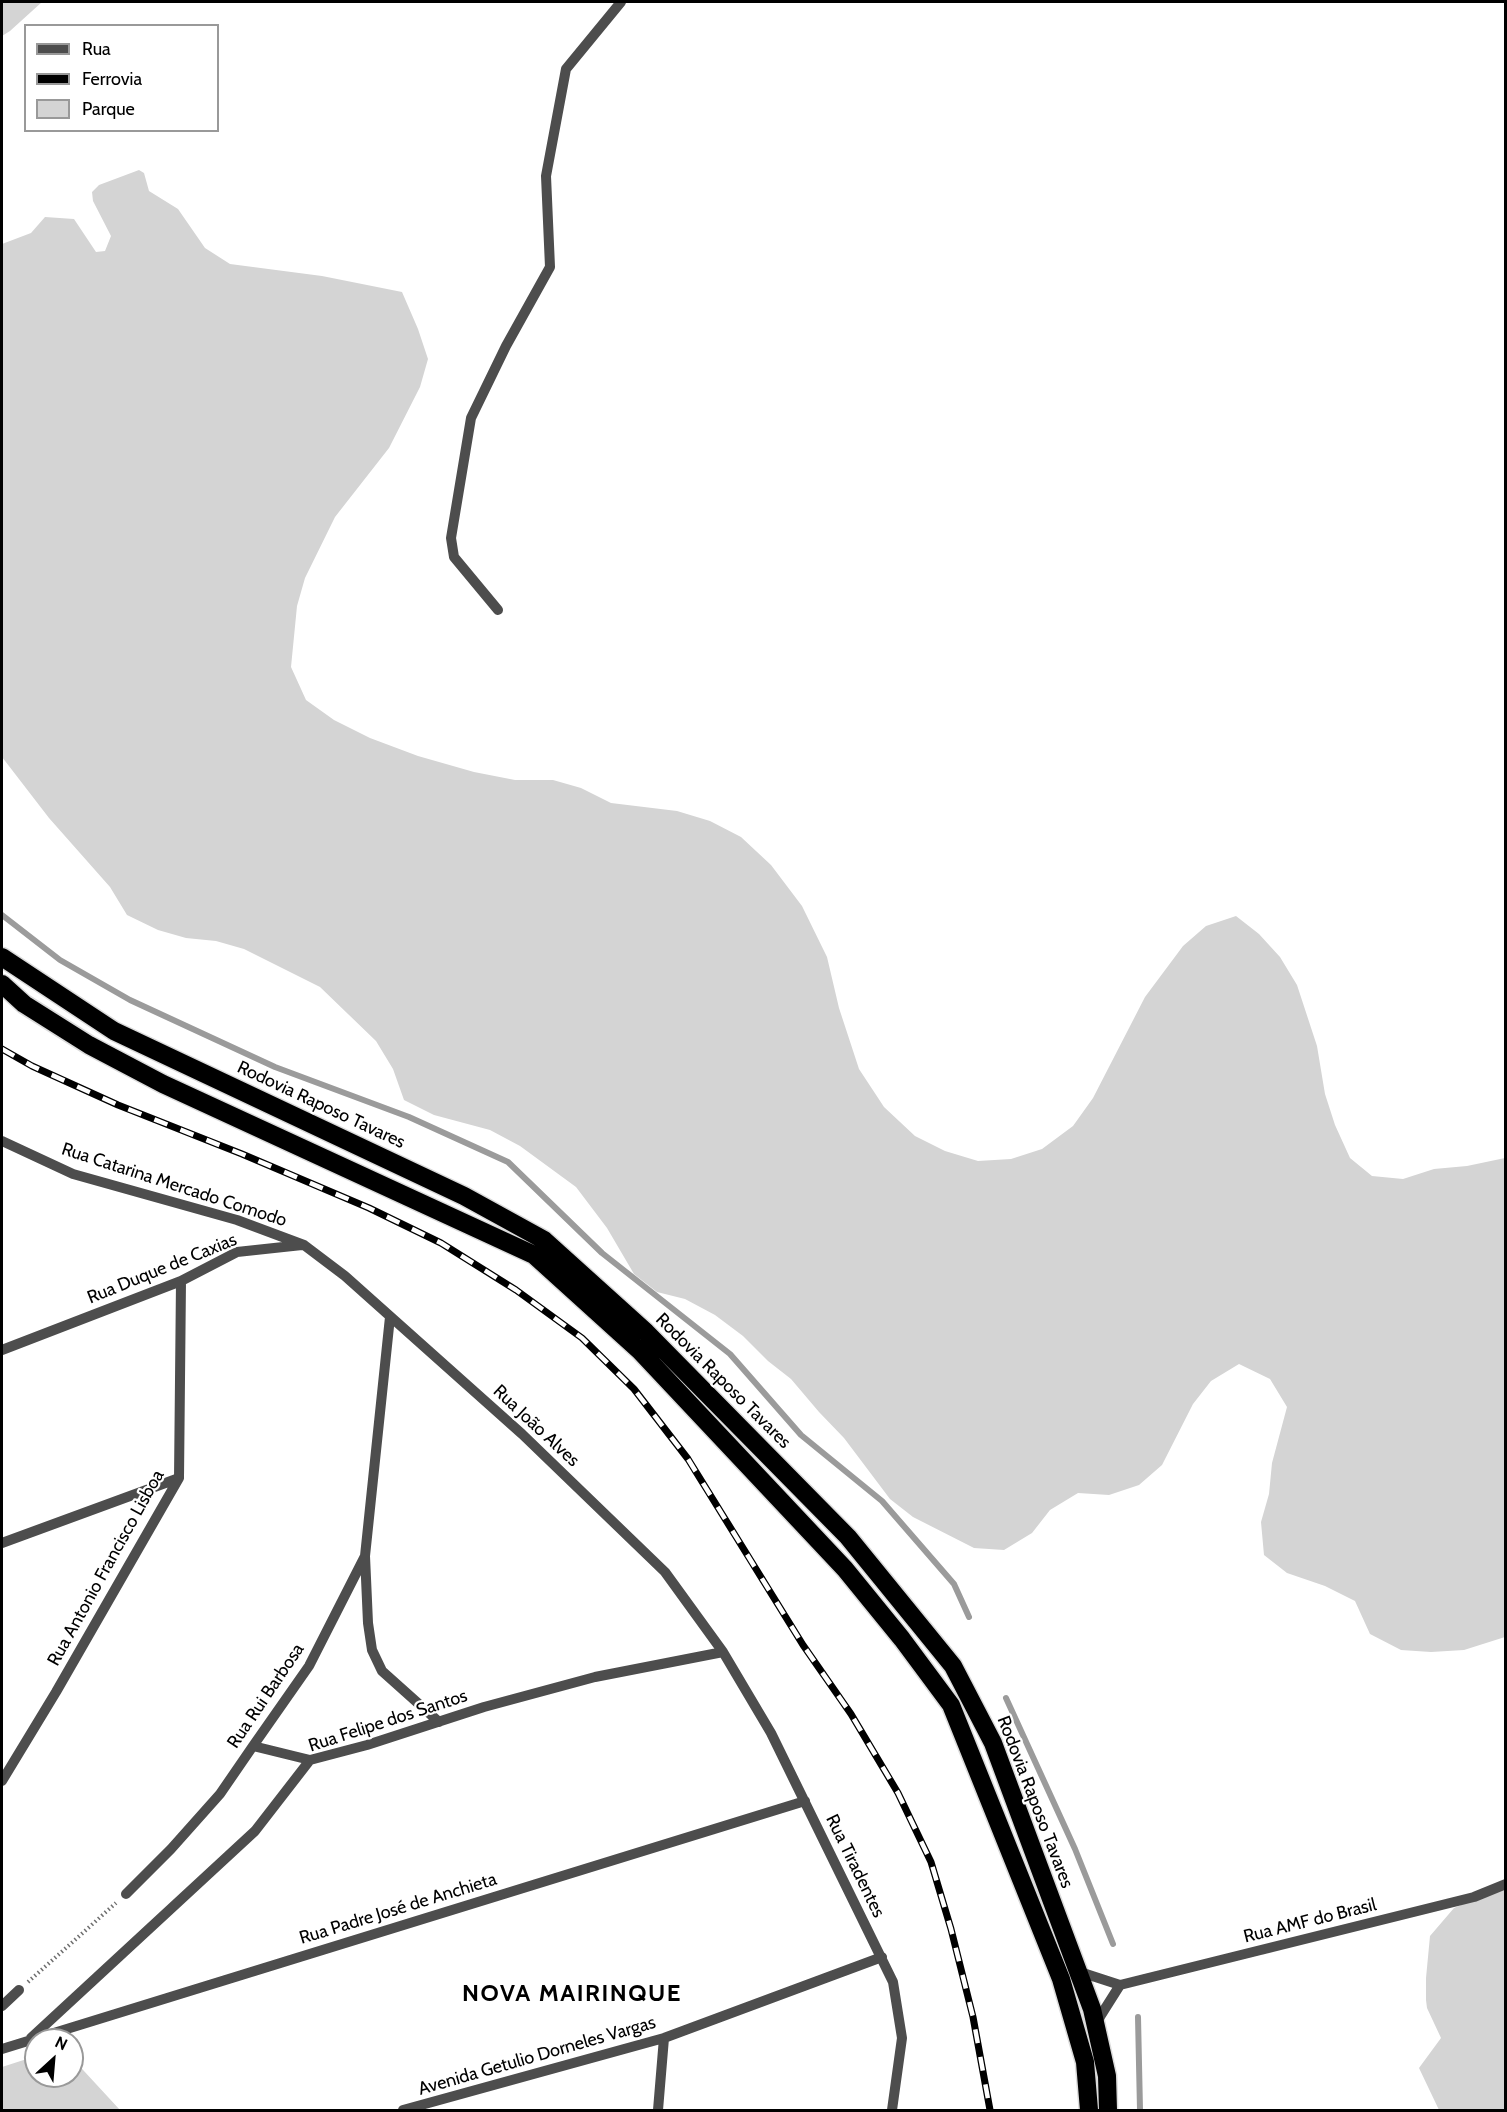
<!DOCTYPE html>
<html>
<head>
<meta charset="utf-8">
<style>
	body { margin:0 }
	#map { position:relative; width:1507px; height:2112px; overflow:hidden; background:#fff; font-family:Cabin,sans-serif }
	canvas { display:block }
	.frame { position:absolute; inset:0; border:3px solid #000; pointer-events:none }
	.legend { position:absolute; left:24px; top:24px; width:195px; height:108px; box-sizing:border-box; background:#fff; border:2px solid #999; margin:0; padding:8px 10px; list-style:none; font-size:18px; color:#000 }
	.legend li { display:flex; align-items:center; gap:12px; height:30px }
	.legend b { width:30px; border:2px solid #999 }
	.north { position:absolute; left:24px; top:2028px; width:60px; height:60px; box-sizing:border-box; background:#fff; border:2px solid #999; border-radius:50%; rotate:26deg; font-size:16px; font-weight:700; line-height:24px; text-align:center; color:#000 }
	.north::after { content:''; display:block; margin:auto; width:21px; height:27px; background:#000; clip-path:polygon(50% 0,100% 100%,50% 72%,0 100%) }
</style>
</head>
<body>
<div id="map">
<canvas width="1507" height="2112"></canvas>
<div class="frame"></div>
<ul class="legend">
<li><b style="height:8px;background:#4d4d4d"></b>Rua</li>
<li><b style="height:8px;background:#000"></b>Ferrovia</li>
<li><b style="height:16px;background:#d4d4d4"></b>Parque</li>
</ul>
<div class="north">N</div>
</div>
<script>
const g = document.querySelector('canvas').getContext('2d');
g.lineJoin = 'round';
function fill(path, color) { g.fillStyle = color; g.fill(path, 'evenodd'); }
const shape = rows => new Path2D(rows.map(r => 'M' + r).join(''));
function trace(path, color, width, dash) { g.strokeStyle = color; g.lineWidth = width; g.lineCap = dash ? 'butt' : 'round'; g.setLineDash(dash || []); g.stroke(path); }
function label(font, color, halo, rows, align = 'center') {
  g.font = font + ' Cabin,sans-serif'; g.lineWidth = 4.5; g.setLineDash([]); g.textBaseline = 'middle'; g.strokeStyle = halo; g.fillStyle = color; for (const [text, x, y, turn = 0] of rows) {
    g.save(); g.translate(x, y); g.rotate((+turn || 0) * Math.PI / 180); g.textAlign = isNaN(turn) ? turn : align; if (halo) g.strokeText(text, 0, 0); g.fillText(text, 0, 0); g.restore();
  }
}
fill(shape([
	[2,2,42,2,10,31,2,36],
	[139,170,144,173,149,191,178,209,205,248,230,264,322,276,402,292,418,329,428,359,420,387,389,448,335,517,305,578,297,606,291,667,306,700,334,720,370,738,418,756,474,772,515,780,553,780,581,788,611,803,677,811,710,821,741,837,771,865,802,906,827,957,839,1008,859,1069,884,1107,915,1136,945,1151,978,1161,1011,1159,1042,1149,1073,1126,1093,1098,1145,997,1183,946,1206,926,1236,916,1259,934,1280,957,1297,985,1317,1046,1325,1094,1335,1125,1350,1158,1372,1176,1403,1179,1434,1169,1467,1166,1505,1158,1505,1637,1464,1650,1431,1652,1401,1650,1370,1634,1355,1601,1325,1586,1287,1573,1264,1555,1261,1522,1269,1494,1272,1463,1287,1407,1270,1379,1239,1364,1211,1381,1193,1404,1162,1465,1139,1485,1109,1495,1078,1493,1050,1510,1032,1533,1004,1550,974,1548,913,1517,890,1499,844,1438,819,1412,791,1379,768,1361,743,1336,715,1315,685,1299,657,1292,634,1274,607,1228,576,1187,520,1146,490,1130,434,1115,404,1100,393,1069,376,1041,320,987,244,949,216,941,186,938,158,930,127,915,110,887,49,818,2,757,2,244,31,233,45,217,74,219,96,252,105,251,111,236,93,201,92,192,99,185],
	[1505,1886,1505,2110,1439,2110,1419,2068,1441,2038,1427,2008,1426,2000,1426,1978,1430,1936,1454,1908],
	[36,2056,36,2076,72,2076,72,2058,120,2110,2,2110,2,2067]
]), '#d4d4d4');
trace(shape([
	[2,915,60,960,130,1000,275,1067,409,1117,508,1162,602,1253,730,1354,801,1435,882,1501,954,1584,969,1617],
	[1006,1698,1075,1849,1113,1944],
	[1138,2017,1140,2110]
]), '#9b9b9b', 6);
const highway = shape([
	[2,957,114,1031,464,1196,544,1240,646,1332,848,1537,953,1666,993,1743,1092,2009,1107,2076,1108,2110],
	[2,984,24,1004,89,1045,163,1084,534,1255,640,1351,845,1569,902,1639,951,1705,1061,1979,1085,2062,1089,2110]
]);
trace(highway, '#dbdbdb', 21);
trace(shape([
	[28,1982,116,1903]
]), '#6f6f6f', 4, [1.5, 3]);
trace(shape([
	[498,610,454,557,451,538,471,418,506,346,550,267,546,176,566,69,621,2],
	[2,1141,73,1174,237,1220,304,1245,345,1276,522,1434,665,1572,723,1652,771,1733,893,1982,902,2038,892,2110],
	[2,1350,181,1281,237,1252,302,1245],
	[2,1543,179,1478],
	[365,1556,368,1623,372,1650,382,1671,439,1722],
	[253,1746,310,1760],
	[2,1781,56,1692,179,1478,181,1281],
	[126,1894,171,1849,220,1794,253,1746,309,1666,365,1556,390,1317],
	[1080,1972,1120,1985,1474,1897,1506,1884],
	[2,2006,19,1990],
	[1096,2023,1120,1985],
	[31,2038,255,1831,310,1760,367,1745,484,1707,595,1677,723,1652],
	[2,2049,805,1801],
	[403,2110,664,2038,882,1957],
	[658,2110,664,2038]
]), '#4d4d4d', 10);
trace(highway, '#000', 18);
const rail = shape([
	[2,1049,32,1066,118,1105,242,1154,369,1208,441,1243,516,1290,582,1338,634,1389,688,1459,803,1645,851,1714,898,1793,931,1862,951,1929,973,2017,990,2110]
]);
trace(rail, '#000', 7);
trace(rail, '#fff', 4.5, [14]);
label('18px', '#000', '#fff', [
	["Rodovia Raposo Tavares",321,1105,25],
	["Rua Catarina Mercado Comodo",174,1185,18],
	["Rua Duque de Caxias",162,1269,-22],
	["Rodovia Raposo Tavares",723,1381,45],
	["Rua João Alves",536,1426,43],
	["Rua Antonio Francisco Lisboa",106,1568,-61],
	["Rua Rui Barbosa",266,1696,-56],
	["Rua Felipe dos Santos",388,1721,-18],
	["Rodovia Raposo Tavares",1035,1802,69],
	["Rua Tiradentes",855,1866,64],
	["Rua Padre José de Anchieta",398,1909,-17],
	["Rua AMF do Brasil",1310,1921,-14],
	["Avenida Getulio Dorneles Vargas",537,2056,-16]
]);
g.letterSpacing = '1.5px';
label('bold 24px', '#000', '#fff', [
	["NOVA MAIRINQUE",572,1994]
]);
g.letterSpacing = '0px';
</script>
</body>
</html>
